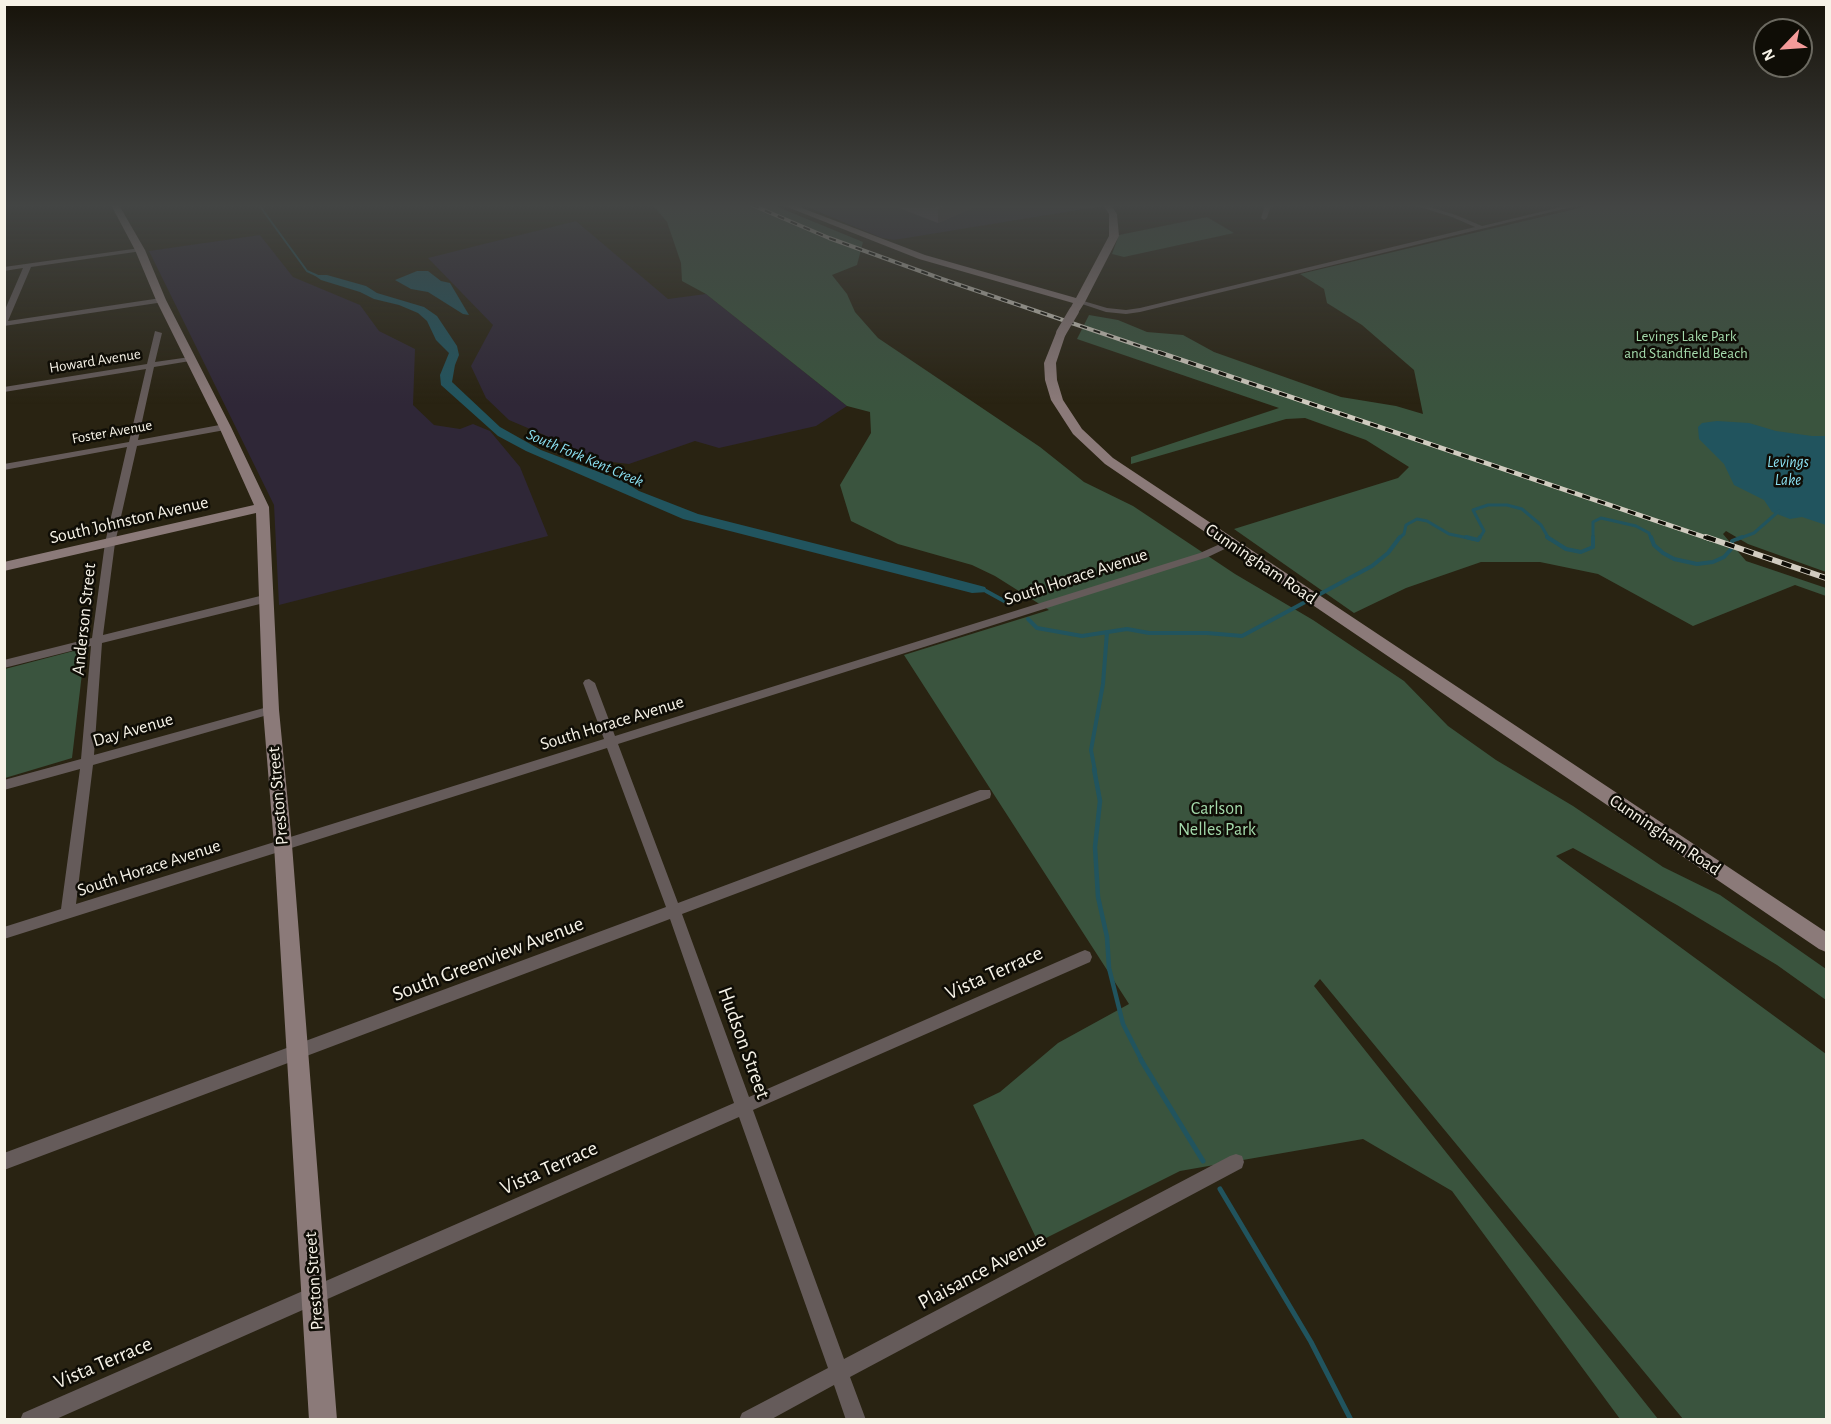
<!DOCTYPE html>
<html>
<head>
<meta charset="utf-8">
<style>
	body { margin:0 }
	#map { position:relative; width:1831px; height:1424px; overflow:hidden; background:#292312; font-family:"Alegreya Sans",sans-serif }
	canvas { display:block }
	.frame { position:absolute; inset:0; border:6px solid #f6f2e7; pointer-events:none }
	.north { position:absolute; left:1753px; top:18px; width:60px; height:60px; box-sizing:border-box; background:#0f0d06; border:2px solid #6b6960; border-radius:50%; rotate:245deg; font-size:16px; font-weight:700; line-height:24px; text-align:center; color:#f6f2e7 }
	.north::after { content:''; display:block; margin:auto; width:21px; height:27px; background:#f59b9a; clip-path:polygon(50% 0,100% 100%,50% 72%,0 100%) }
</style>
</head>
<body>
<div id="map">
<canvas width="1831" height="1424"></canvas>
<div class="frame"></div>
<div class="north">N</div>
</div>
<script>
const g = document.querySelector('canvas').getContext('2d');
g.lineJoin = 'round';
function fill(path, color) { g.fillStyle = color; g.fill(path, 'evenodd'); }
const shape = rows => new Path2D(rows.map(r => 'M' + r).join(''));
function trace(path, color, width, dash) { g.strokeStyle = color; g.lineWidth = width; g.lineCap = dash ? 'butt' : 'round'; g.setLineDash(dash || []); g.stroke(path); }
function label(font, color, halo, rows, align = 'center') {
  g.font = font + ' "Alegreya Sans",sans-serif'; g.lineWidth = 5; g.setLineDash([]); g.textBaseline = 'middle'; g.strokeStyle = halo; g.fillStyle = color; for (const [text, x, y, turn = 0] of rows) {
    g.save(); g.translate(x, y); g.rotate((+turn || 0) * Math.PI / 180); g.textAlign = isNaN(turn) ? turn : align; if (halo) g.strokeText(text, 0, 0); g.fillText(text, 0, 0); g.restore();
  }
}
fill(shape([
	[802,205,1103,205,1103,206,894,240,882,238],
	[576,221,668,299,706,294,847,406,816,426,719,448,695,441,629,464,594,460,570,446,509,420,486,398,471,366,493,325,428,258],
	[260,235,293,277,360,305,379,331,415,349,413,405,434,425,460,429,473,424,490,431,520,467,548,536,279,605,274,505,149,251]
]), '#2f2737');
fill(shape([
	[653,205,773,205,863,242,857,265,832,275,847,294,855,312,878,338,1040,447,1084,482,1133,506,1235,574,1313,620,1404,681,1448,726,1496,760,1573,806,1663,867,1720,895,1826,969,1826,1000,1777,965,1677,905,1573,848,1556,856,1826,1054,1826,1419,1683,1419,1320,979,1314,986,1658,1419,1620,1419,1452,1191,1363,1139,1180,1171,1038,1242,973,1105,1000,1092,1058,1043,1129,1004,904,655,1049,610,995,576,972,565,898,544,851,521,840,485,871,433,870,412,847,406,706,294,682,281,681,263,667,222],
	[1592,205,1826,205,1826,572,1748,544,1726,531,1723,534,1746,561,1826,588,1826,596,1795,585,1693,626,1598,574,1540,562,1481,562,1406,588,1354,613,1234,529,1398,478,1409,467,1366,440,1305,418,1286,419,1131,464,1131,457,1279,408,1077,339,1089,315,1118,320,1147,332,1183,335,1214,352,1341,397,1396,406,1423,414,1414,370,1362,325,1327,303,1324,289,1300,274],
	[1207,217,1234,233,1124,257,1112,254,1119,235],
	[85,648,72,758,5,778,5,669]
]), '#3a543e');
fill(shape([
	[417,271,428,271,441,281,450,283,469,315,463,314,428,292,411,289,395,280],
	[314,275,327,275,366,286,377,293,424,307,437,316,457,346,459,355,455,365,452,382,500,427,541,450,623,481,639,491,698,514,928,572,985,587,988,592,972,593,683,519,526,451,498,436,441,385,440,375,449,353,436,340,427,321,418,313,399,305,374,299,360,292,321,280],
	[1717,421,1749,423,1776,431,1812,436,1826,436,1826,525,1802,517,1790,519,1772,512,1764,500,1734,485,1724,464,1699,439,1698,427,1702,423]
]), '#21545e');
trace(shape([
	[259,205,307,271,318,276]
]), '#21545e', 2);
trace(shape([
	[1398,539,1404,534,1406,525,1417,519,1427,521,1449,534,1473,539],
	[1479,539,1484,531,1473,510,1488,505,1507,505,1522,509,1541,525,1549,539],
	[1593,539,1593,522,1601,518,1636,526,1649,533,1651,539],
	[1738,539,1754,533,1779,511]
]), '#21545e', 3);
trace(shape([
	[1466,537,1478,540,1480,537],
	[1547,537,1566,549,1581,552,1593,547,1593,537],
	[1651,537,1654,545,1663,553,1674,559,1697,564,1713,562,1724,557,1732,548,1732,541,1742,537],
	[986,591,1006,602],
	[1028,619,1037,628,1082,636,1127,629,1149,633,1207,633,1242,636,1372,566,1388,553,1400,537],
	[1095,771,1091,750,1103,684,1107,632]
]), '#21545e', 4);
trace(shape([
	[1094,769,1100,801,1095,847,1098,897,1107,937,1109,968,1123,1024,1142,1061]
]), '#21545e', 4.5);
trace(shape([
	[1141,1060,1203,1161],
	[1220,1189,1311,1342,1351,1420]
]), '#21545e', 5);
fill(shape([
	[1265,205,1271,205,1267,218,1264,220,1261,218,1265,205],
	[1413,205,1423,205,1456,215,1482,226,1569,205,1580,205,1140,312,1126,314,1106,312,1076,302,1080,300,1107,308,1126,310,1140,308,1475,227,1452,217,1413,205],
	[140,248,143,250,142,251,31,267,8,321,161,298,164,298,164,302,4,326,4,312,23,268,4,271,4,267,140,248],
	[155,331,162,333,155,362,190,357,194,359,190,361,154,367,138,440,225,424,229,427,225,430,137,446,115,543,103,635,264,595,269,599,264,603,102,643,94,755,271,706,277,710,271,714,93,765,76,904,604,739,583,683,585,680,589,679,595,683,615,736,1200,553,1229,540,1233,541,1233,545,1208,557,618,744,678,903,980,790,990,790,991,794,990,798,682,914,749,1097,1080,952,1085,950,1090,952,1092,957,1090,962,753,1110,844,1359,1230,1156,1236,1154,1242,1156,1244,1162,1242,1168,850,1377,866,1420,846,1420,834,1385,770,1420,739,1420,742,1413,828,1368,739,1117,54,1420,20,1420,23,1413,734,1103,670,919,4,1170,4,1153,666,907,607,748,4,939,4,927,61,909,80,769,4,790,4,780,81,759,91,646,4,668,4,660,92,638,105,543,127,447,4,470,4,464,129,442,146,369,4,392,4,387,147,364,155,331]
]), '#655b5a');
fill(shape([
	[111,205,119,205,145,250,166,300,231,427,269,507,279,710,292,845,337,1420,309,1420,274,845,263,710,256,513,4,571,4,562,254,505,219,427,156,300,135,250,111,205],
	[782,205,794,205,925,255,1076,298,1109,236,1109,214,1103,205,1111,205,1117,214,1119,236,1085,302,1078,313,1074,314,1069,311,1073,303,919,259,782,205],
	[1061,330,1066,333,1056,363,1057,380,1063,400,1082,429,1113,458,1826,932,1826,952,1819,949,1105,464,1073,434,1051,400,1045,380,1044,363,1056,333,1061,330]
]), '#8b7a79');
const railFar2 = shape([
	[752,205,829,238,942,279,1163,354]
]);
const railFar1 = shape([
	[1158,352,1710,539]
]);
const rail = shape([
	[1706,537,1826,578]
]);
trace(railFar2, '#d1ccc0', 4);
trace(railFar1, '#d1ccc0', 4.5);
trace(rail, '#d1ccc0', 6);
trace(railFar2, '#0f0d06', 2, [7]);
trace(railFar1, '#0f0d06', 3, [8]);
trace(rail, '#0f0d06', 4, [10]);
trace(shape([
	[1061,333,1074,311]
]), '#8b7a79', 10);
fill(shape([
	[891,205,979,205,938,223]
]), '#5f4a64');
fill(shape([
	[944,205,979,205,938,223,938,208]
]), '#43333d');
const building = shape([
	[931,205,944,205,938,208,931,205]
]);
fill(building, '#705c72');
trace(building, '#857384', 1.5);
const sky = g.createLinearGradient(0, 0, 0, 404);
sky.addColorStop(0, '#17130a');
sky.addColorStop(0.51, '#434544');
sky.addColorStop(1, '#43454400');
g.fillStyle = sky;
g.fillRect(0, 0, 1831, 404);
label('15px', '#a4daab', '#0f0d06', [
	["Levings Lake Park",1686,336],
	["and Standfield Beach",1686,353]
]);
label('15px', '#f6f2e7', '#0f0d06', [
	["Howard Avenue",95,361,-9],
	["Foster Avenue",112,432,-10]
]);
label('italic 16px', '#8adff0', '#0f0d06', [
	["South Fork Kent Creek",585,458,23],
	["Levings",1788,462],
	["Lake",1788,480]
]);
label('18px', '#f6f2e7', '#0f0d06', [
	["South Johnston Avenue",129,520,-13],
	["Cunningham Road",1261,564,34],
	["South Horace Avenue",1076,577,-18],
	["Anderson Street",84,619,-84],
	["South Horace Avenue",612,723,-17],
	["Day Avenue",133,730,-16],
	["Preston Street",278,796,-95],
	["Cunningham Road",1665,835,34],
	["South Horace Avenue",149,868,-18],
	["Preston Street",314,1281,-94]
]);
label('18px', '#a4daab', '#0f0d06', [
	["Carlson",1217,809],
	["Nelles Park",1217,830]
]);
label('21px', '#f6f2e7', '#0f0d06', [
	["South Greenview Avenue",488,959,-21],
	["Vista Terrace",994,973,-24],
	["Hudson Street",744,1043,70],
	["Vista Terrace",549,1168,-24],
	["Plaisance Avenue",982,1271,-28],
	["Vista Terrace",103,1363,-23]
]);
</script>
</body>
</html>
